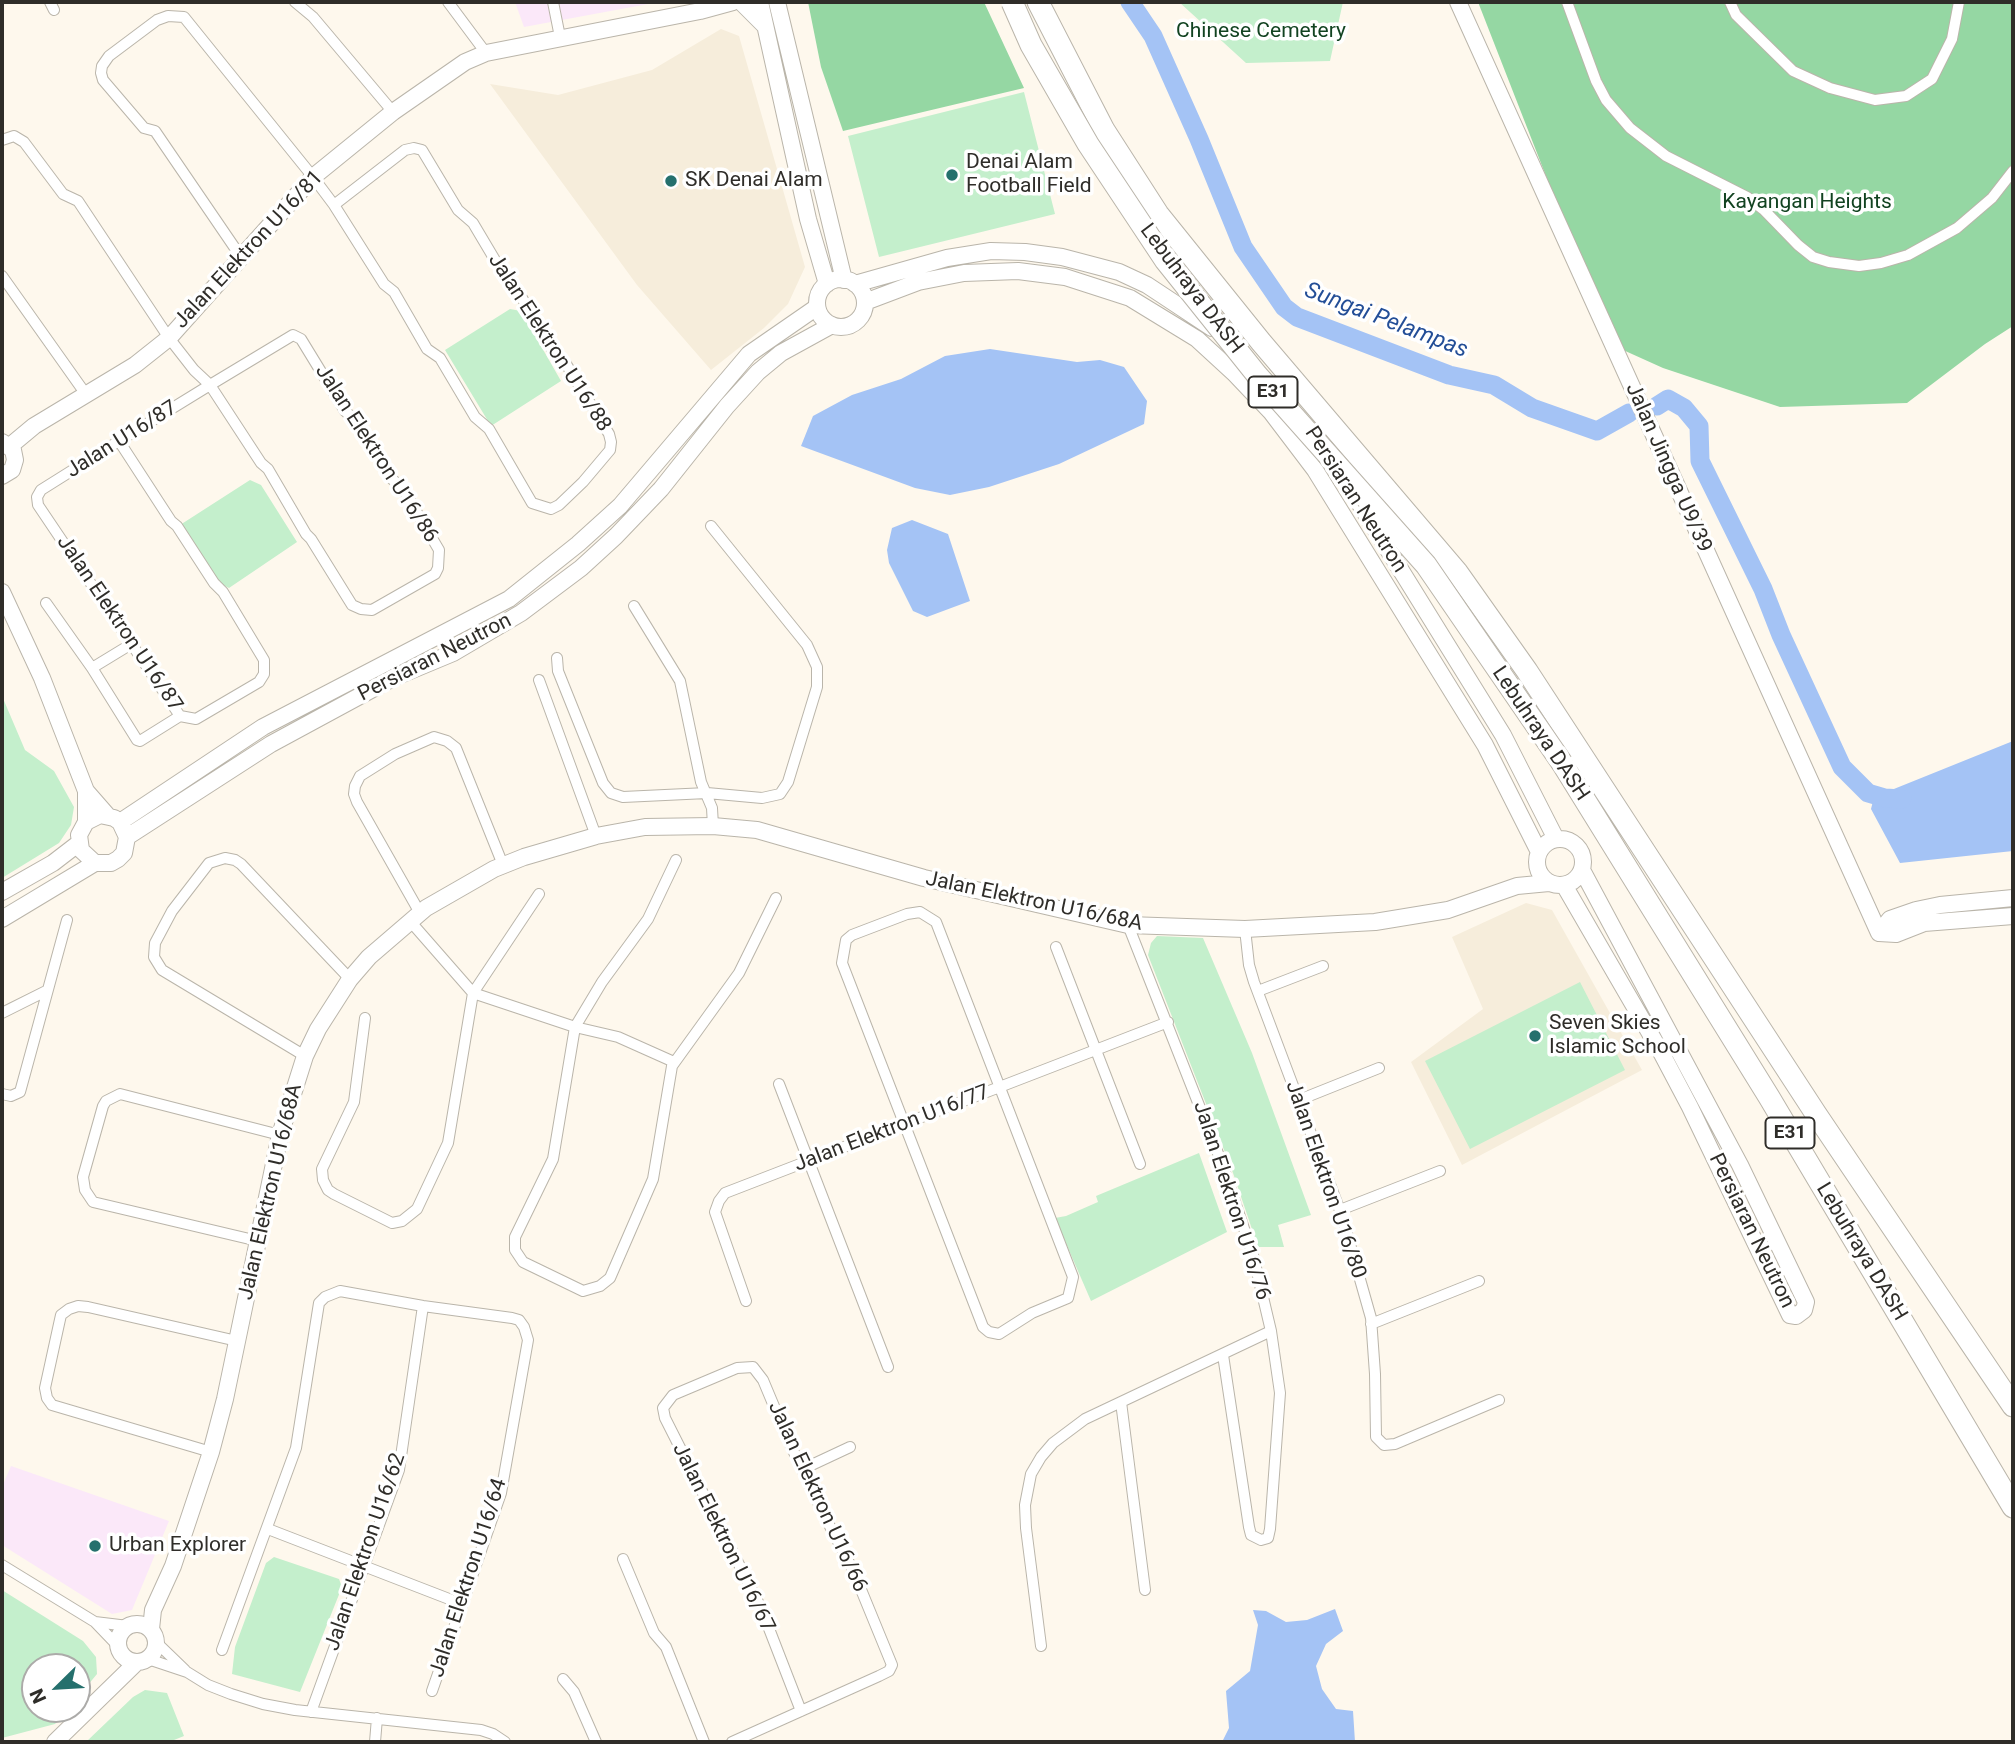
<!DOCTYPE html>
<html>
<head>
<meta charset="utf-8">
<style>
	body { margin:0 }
	#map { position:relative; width:2015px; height:1744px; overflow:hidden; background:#fef8ed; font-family:Roboto,sans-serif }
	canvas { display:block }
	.frame { position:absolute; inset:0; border:4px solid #2f2d29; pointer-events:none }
	.north { position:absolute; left:21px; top:1653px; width:70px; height:70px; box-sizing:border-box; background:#fff; border:2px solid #acaba9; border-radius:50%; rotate:246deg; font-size:19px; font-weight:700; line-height:28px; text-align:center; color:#2f2d29 }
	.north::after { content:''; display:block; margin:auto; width:24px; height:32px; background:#25706d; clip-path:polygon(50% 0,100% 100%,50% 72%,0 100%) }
</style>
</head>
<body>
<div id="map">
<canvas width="2015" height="1744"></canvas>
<div class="frame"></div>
<div class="north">N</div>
</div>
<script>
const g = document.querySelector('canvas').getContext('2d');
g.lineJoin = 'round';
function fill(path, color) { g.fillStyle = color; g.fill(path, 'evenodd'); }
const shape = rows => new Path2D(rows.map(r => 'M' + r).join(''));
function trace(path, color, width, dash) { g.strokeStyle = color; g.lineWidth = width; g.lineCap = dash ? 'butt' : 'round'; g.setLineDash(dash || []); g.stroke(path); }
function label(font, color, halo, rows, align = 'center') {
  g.font = font + ' Roboto,sans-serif'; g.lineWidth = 7; g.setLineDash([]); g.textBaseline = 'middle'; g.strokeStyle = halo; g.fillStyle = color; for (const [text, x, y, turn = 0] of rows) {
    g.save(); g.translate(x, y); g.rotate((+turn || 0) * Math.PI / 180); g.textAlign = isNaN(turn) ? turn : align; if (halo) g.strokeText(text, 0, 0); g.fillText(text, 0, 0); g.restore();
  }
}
fill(shape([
	[515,2,659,2,524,27],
	[11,1466,169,1521,132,1610,112,1614,2,1545,2,1487]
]), '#fbe8f9');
fill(shape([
	[721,29,739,36,805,267,788,304,764,328,711,370,637,285,490,84,558,95,652,70],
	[1526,903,1552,910,1642,1070,1462,1165,1411,1062,1483,1009,1452,937]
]), '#f6eddb');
fill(shape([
	[1179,2,1343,2,1330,61,1246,63],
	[1024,92,1055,214,879,257,848,136],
	[510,309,521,311,561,381,491,426,445,350],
	[250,480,261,485,297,542,229,588,221,584,180,525],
	[2,696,25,750,54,771,74,807,71,825,59,843,2,878],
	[1157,936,1203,938,1252,1053,1311,1215,1278,1225,1284,1247,1258,1247,1233,1173,1148,955,1151,943],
	[1580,982,1625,1070,1470,1149,1425,1061],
	[1199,1153,1227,1232,1091,1301,1055,1218,1066,1216,1098,1202,1096,1196],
	[274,1557,339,1579,342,1587,300,1692,232,1674,235,1647,266,1563],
	[2,1590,83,1641,96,1657,97,1674,77,1698,77,1667,35,1667,35,1709,68,1709,55,1724,2,1738],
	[145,1690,167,1693,184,1736,169,1742,86,1742,133,1697]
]), '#c4efcc');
fill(shape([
	[808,2,984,2,1024,88,843,131,821,67],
	[1478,2,2013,2,2013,326,1985,344,1907,403,1780,407,1663,368,1612,345]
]), '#95d7a3');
fill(shape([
	[990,349,1077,362,1100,360,1124,367,1147,401,1144,424,1059,464,989,487,950,495,915,488,801,446,813,416,852,395,901,379,945,356],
	[912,520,948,534,970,601,927,617,913,611,889,563,887,550,892,528],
	[2013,741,2013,851,1900,863,1871,809,1874,797],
	[1335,1609,1343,1631,1326,1644,1316,1666,1322,1689,1336,1709,1353,1711,1355,1742,1222,1742,1229,1728,1226,1691,1250,1671,1258,1625,1253,1610,1266,1611,1286,1622,1307,1620]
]), '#a4c3f5');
trace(shape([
	[1130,2,1153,36,1199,139,1243,247,1284,307,1297,317,1449,375,1494,385,1532,408,1597,431,1629,413],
	[1657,406,1668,399,1684,408,1699,426,1700,461,1763,589,1781,635,1842,767,1868,793,1885,798,1902,799]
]), '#a4c3f5', 19);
const street = shape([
	[50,2,54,10],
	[295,2,313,17,393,112],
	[448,2,486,53],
	[553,2,560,37],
	[1567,2,1596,81,1606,100,1630,128,1666,156,1747,197,1764,210,1798,245,1813,257,1829,262,1859,266,1881,263,1908,255,1957,228,1992,198,2013,171],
	[1730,2,1736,15,1793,71,1830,88,1875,100,1906,96,1932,79,1952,39,1959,2],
	[2,140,14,136,24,142,63,194,78,201,169,338,194,370,210,385,261,463,268,469,306,534,311,539,352,605,361,609,372,610,435,574,438,568,439,550,403,489,392,479,355,420,345,411,301,339,293,335,210,385,119,441,41,490,37,497,38,505,180,716,196,719,259,682,264,674,264,660,223,592,214,583,177,526,171,521,119,441],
	[241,257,155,131,144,128,103,80,101,73,102,66,109,56,157,20,168,16,184,17,313,177,334,205,384,284,394,292,427,349,440,358,475,417,489,429,532,503,551,509,559,505,583,482,610,450,611,442,609,434,566,364,554,353,522,298,511,287,473,223,458,210,422,150,414,148,405,150,334,205],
	[2,276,85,393],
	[46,603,92,668,137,740,140,741,180,716],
	[634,606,680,681,701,782,712,808,713,826],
	[557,658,558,671,603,783,611,793,623,797,707,793,762,798,780,794,788,782,817,687,817,667,807,645,711,526],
	[92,668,133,643],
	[539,680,596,836],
	[676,860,648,919,602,982,575,1027,553,1159,515,1237,515,1250,523,1262,583,1291,600,1286,610,1278,653,1179,672,1066,739,973,776,898],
	[920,912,936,922,1073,1277,1068,1298,1032,1313,999,1334,989,1332,983,1327,842,963,846,940,852,935,907,914,920,912],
	[420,913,357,802,354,794,355,786,360,776,395,754,434,737,447,741,456,748,503,865],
	[410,921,473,993,575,1027,618,1037,674,1062],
	[1128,925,1221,1161,1253,1255,1271,1331,1280,1393,1270,1529,1268,1538,1261,1540,1251,1535,1249,1527,1223,1355],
	[1245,929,1249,965,1254,982,1342,1216,1371,1318,1375,1374,1376,1437,1384,1445,1395,1444,1499,1400],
	[1056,947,1140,1164],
	[1258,991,1323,966],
	[2,1013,46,991],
	[365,1018,354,1102,322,1169,323,1180,328,1190,334,1194,392,1223,402,1221,417,1209,448,1143,473,993,539,894],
	[305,1056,162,970,154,957,155,943,172,911,209,863,225,858,235,860,241,864,350,979],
	[779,1084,888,1367],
	[2,1094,11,1096,20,1092,67,920],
	[1299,1100,1379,1068],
	[1340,1210,1440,1171],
	[258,1241,93,1202,85,1190,83,1177,103,1106,106,1101,120,1094,280,1135],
	[746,1301,715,1212,719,1201,725,1193,1168,1022],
	[1371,1324,1479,1281],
	[1121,1402,1145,1590],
	[211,1452,52,1405,47,1398,45,1388,59,1324,61,1315,69,1309,78,1306,88,1307,237,1341],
	[803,1469,850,1447],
	[268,1529,462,1604],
	[623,1559,654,1633,666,1647,704,1742],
	[2,1565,95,1622,118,1646],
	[95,1622,128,1626],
	[156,1642,185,1670],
	[1041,1646,1026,1528,1025,1505,1031,1474,1041,1457,1053,1443,1085,1419,1271,1331],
	[222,1650,296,1448,319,1303,325,1297,340,1291,423,1306,512,1318,519,1320,524,1327,528,1340,501,1493,432,1691],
	[148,1659,187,1672,208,1685,231,1694,263,1704,295,1710,481,1730,493,1734,505,1742],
	[563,1679,574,1692,596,1742],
	[311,1712,399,1470,423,1306],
	[375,1742,377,1718],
	[732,1742,801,1711,879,1676,889,1671,892,1665,853,1570,825,1517,789,1442,763,1380,753,1367,737,1368,673,1395,663,1408,665,1418,761,1608,801,1711]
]);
const secondary = shape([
	[741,2,765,26],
	[760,2,808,219,827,284],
	[777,2,844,280],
	[1458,2,1879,933],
	'817 303a24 24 0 1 1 48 0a24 24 0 1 1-48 0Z',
	[855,284,947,258,991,251,1025,252,1062,257,1119,272,1147,285,1212,328],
	[865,302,918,282,964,273,1018,271,1065,277,1130,298,1197,339,1234,373,1271,412,1315,470,1485,745,1539,852],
	[2,442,13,450,15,460,12,470,2,476],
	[10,446,34,426,135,365,169,338,313,177,393,112,465,62,486,53,700,11,733,2],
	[1353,493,1503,735,1556,839],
	[2,592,42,678,86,791,107,815],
	[86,791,86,822,79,835,81,850,95,863,111,863,118,859,124,853,127,837,120,822,114,818,100,815,86,822],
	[120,822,263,727,509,599,578,544,620,506,749,354,817,307],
	[127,837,271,744,393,678,453,653,521,613,581,568,616,536,661,489,727,406,758,372,781,353,832,325],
	'1537 862a23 23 0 1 1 46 0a23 23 0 1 1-46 0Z',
	[1564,885,1662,1054,1690,1107,1790,1315,1796,1316,1804,1310,1806,1302,1740,1165,1582,870],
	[2,892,53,863,79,843],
	[2,919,95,863],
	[1879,933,1890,919,1916,910,1940,905,2013,898],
	[1879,933,1896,934,1924,923,2013,916],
	'118 1643a19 19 0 1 1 38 0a19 19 0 1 1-38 0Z',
	[151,1629,153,1610,173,1566,211,1452,225,1399,280,1135,305,1056,318,1029,350,979,369,957,426,908,494,869,524,857,596,836,645,827,713,826,757,830,924,878,1128,925,1245,929,1375,922,1448,910,1517,886,1549,883],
	[55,1742,136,1663]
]);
const highway = shape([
	[1038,2,1104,130,1158,214,1261,342,1457,572,1527,671,1816,1114,2013,1406],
	[1562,763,1769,1097,2013,1507]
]);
trace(street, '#bab5aa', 12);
trace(secondary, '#bab5aa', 18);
trace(highway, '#bab5aa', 23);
trace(street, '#fff', 10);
trace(secondary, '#fff', 16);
trace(highway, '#fff', 21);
const highwayBridge = shape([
	[1012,2,1031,45,1088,144,1165,260,1257,375,1426,565,1562,763]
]);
trace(highwayBridge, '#bab5aa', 23, []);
trace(highwayBridge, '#fff', 21);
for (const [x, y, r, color] of [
	[952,175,7,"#25706d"],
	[671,181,7,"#25706d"],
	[1535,1036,7,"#25706d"],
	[95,1546,7,"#25706d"]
]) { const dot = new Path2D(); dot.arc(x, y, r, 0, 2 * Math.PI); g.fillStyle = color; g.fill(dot); trace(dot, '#fff', 2.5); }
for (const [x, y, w] of [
	[1273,392,49],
	[1790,1133,49]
]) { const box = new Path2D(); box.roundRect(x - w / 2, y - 15.5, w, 31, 5); g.fillStyle = '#fff'; g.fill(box); trace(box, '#2f2d29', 2); }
label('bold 19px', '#2f2d29', null, [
	["E31",1273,392],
	["E31",1790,1133]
]);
label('21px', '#124321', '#fff', [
	["Chinese Cemetery",1261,32],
	["Kayangan Heights",1807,203]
]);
label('21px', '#2f2d29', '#fff', [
	["Denai Alam",966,163],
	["Football Field",966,187],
	["SK Denai Alam",685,181],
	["Seven Skies",1549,1024],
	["Islamic School",1549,1048],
	["Urban Explorer",109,1546]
], 'left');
label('21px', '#2f2d29', '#fff', [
	["Jalan Elektron U16/81",249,250,-47],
	["Lebuhraya DASH",1191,289,53],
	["Jalan Elektron U16/88",549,343,57],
	["Jalan U16/87",122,440,-32],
	["Jalan Elektron U16/86",376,454,57],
	["Jalan Jingga U9/39",1668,468,66],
	["Persiaran Neutron",1355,500,57],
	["Jalan Elektron U16/87",119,624,56],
	["Persiaran Neutron",435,658,-27],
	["Lebuhraya DASH",1540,734,56],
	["Jalan Elektron U16/68A",1034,902,12],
	["Jalan Elektron U16/77",892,1129,-21],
	["Jalan Elektron U16/80",1325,1180,71],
	["Jalan Elektron U16/68A",271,1192,-77],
	["Jalan Elektron U16/76",1231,1201,72],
	["Persiaran Neutron",1751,1231,64],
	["Lebuhraya DASH",1861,1252,59],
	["Jalan Elektron U16/66",817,1497,65],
	["Jalan Elektron U16/67",723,1538,64],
	["Jalan Elektron U16/62",366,1552,-71],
	["Jalan Elektron U16/64",469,1578,-72]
]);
label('italic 23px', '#234e97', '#fff', [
	["Sungai Pelampas",1386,321,21]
]);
</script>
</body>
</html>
